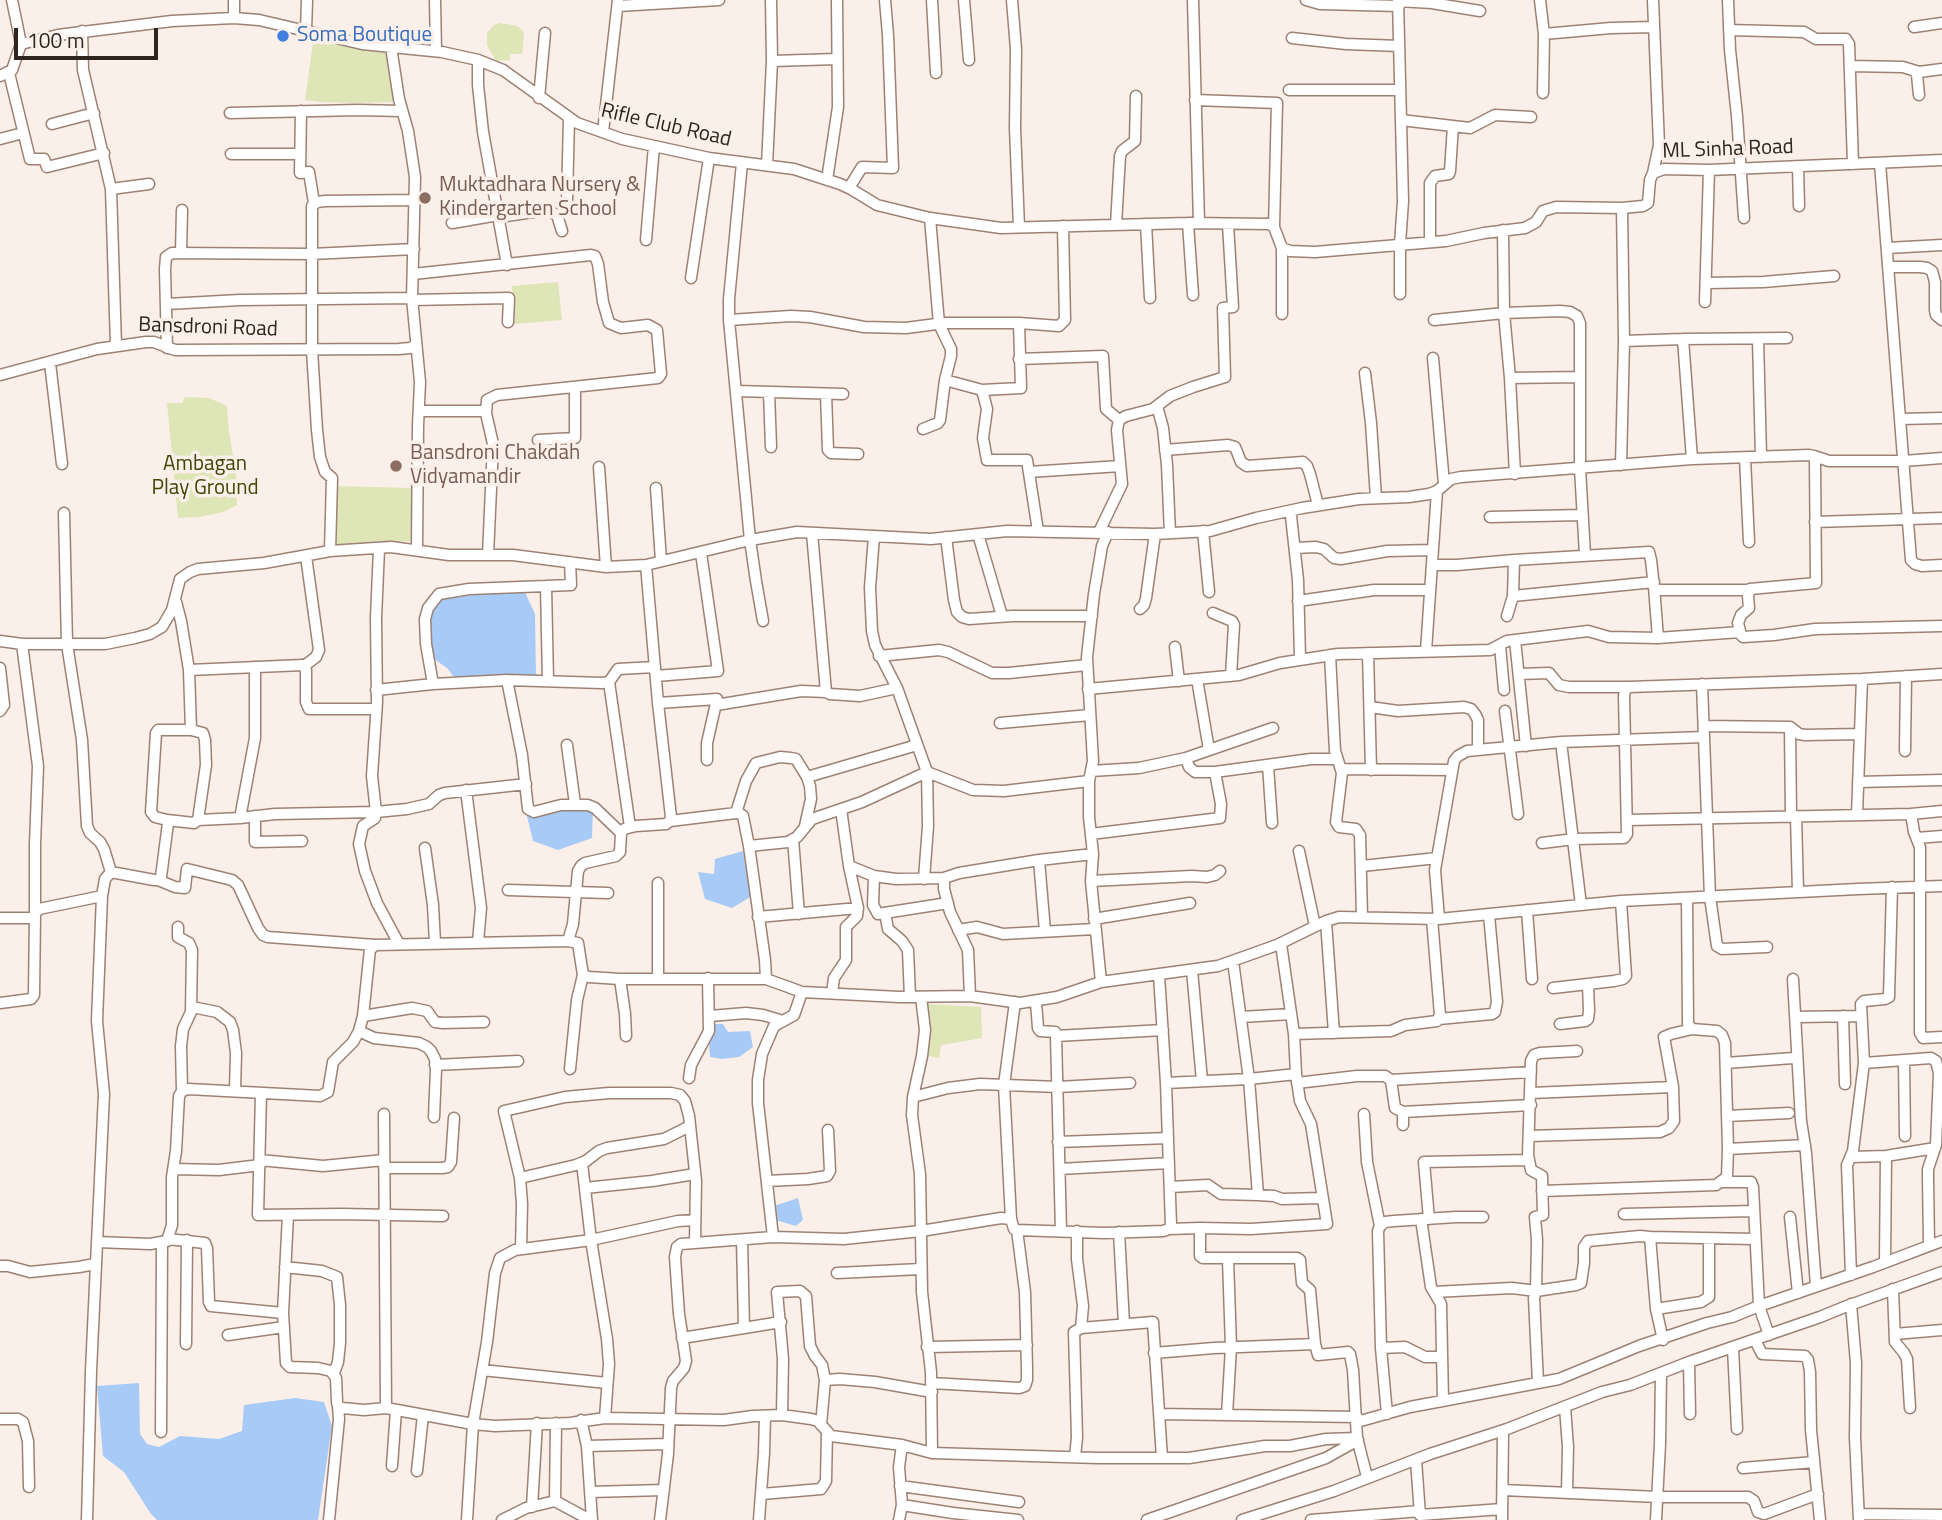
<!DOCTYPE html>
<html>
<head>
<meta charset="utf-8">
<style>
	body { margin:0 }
	#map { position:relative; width:1942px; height:1520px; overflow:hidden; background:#fbefe9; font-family:"Titillium Web",sans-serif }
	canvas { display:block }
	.scale { position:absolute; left:14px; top:28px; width:144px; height:32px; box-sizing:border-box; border:4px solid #2f251f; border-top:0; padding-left:9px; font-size:21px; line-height:24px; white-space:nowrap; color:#2f251f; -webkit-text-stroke:5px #fbefe9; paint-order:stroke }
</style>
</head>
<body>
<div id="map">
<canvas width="1942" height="1520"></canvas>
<div class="scale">100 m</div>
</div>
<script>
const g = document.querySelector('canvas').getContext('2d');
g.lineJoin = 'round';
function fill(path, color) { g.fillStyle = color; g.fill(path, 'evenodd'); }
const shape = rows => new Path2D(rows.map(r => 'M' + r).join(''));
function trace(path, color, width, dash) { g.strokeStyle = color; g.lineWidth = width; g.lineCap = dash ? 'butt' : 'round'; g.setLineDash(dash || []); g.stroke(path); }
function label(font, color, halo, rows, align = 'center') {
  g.font = font + ' "Titillium Web",sans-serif'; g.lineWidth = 7; g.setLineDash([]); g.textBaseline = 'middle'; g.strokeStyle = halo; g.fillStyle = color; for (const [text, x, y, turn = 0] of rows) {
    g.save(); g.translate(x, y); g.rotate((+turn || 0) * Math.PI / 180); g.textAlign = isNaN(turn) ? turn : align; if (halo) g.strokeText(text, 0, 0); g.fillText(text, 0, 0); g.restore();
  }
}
fill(shape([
	[500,23,518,26,524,33,523,45,522,54,510,54,510,60,496,61,487,45,487,33,494,25],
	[325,41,388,50,396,102,352,103,321,102,305,100,313,43],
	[558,282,562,320,514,324,512,286],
	[185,397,209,398,227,406,229,432,236,475,237,505,223,512,200,517,178,518,167,403,182,403],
	[333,486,412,488,411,541,330,545],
	[926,1004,981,1007,982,1038,941,1045,939,1058,924,1055]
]), '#dee5b7');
fill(shape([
	[524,590,535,614,536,675,454,677,447,668,434,659,427,620,435,599],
	[593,808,592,838,558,850,533,841,526,812],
	[743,851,752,896,732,908,705,899,698,872,714,874,715,859],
	[708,1024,723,1024,728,1032,750,1031,753,1047,739,1057,722,1059,710,1057],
	[798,1198,803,1220,796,1226,772,1219,774,1206],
	[139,1383,140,1434,147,1444,159,1447,180,1436,219,1439,242,1431,244,1405,295,1398,324,1402,332,1426,318,1520,157,1520,151,1514,124,1472,103,1456,97,1386]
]), '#a7cbf6');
const minor = shape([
	[12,0,21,44],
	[435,0,436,51],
	[932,0,936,73],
	[964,0,969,60],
	[1012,0,1016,49,1015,128,1019,227],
	[1193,0,1199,223],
	[1306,0,1320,4,1399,6],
	[1398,0,1403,201,1400,244,1400,294],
	[1540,0,1544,34,1543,93],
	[1728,0,1730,50,1737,116,1744,218],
	[1398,1,1432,3,1480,11],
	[618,6,719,0],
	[234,18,234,0],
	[1914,27,1942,23],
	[1729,30,1804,32,1816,39,1846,39,1849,44,1853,164],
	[82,31,83,70,111,189,149,184],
	[306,31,307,0],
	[1544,34,1611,28,1654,27],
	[1292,38,1346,44,1399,46],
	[391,47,399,99,408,131,415,177,412,298,420,382,418,426,417,549],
	[478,60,478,85,483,132,507,265],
	[772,61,837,59],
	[1850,66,1903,67,1919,72],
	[9,73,30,159,44,159,47,167,104,153],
	[0,76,12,70,21,44,58,35,172,21,234,18,259,20,362,44,442,52,478,60,503,70,577,123,622,139,709,158,794,169,840,184,851,189,877,205,930,218,1001,228,1188,223,1269,224,1274,227],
	[1289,90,1399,90],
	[1919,95,1917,75,1919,72,1942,69],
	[539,98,545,33],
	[1195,100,1277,103,1274,227,1282,248,1290,251,1315,252,1446,241,1484,233,1525,228,1536,222,1543,211,1556,207,1622,208,1643,206,1648,203,1650,180,1653,173,1664,169,1709,170,1942,160],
	[301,111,300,173,309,172,314,203],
	[230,113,358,110,402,111],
	[1401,120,1470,128,1495,115,1531,117],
	[52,124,94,113],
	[603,132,618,0],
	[0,139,23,133],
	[231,154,300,154],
	[742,163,729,299,729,320,750,540,756,581,763,621],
	[1880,163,1911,560,1915,564,1922,566,1942,565],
	[767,165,772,61,771,0],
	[1798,167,1799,206],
	[1653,173,1659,145,1653,0],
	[827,180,838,107,837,0],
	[849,188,862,167,893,168,888,35,885,0],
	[111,189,116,346],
	[567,201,569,118],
	[499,217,547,210,557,215,562,231],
	[452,223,498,215],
	[1188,223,1193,295],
	[1146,224,1150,298],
	[1116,225,1120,156,1122,151,1135,141,1136,96],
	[1503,230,1504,313,1510,378,1515,474],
	[646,240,654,146],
	[1430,242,1430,183,1435,176,1449,174,1450,171,1453,126],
	[1887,248,1942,245],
	[181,252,182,210],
	[1889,267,1920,267,1927,268,1932,271,1935,282,1935,310,1936,315,1942,320],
	[413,274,591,255,595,256,598,264,603,302,609,323,621,328,648,325,657,330,661,374,658,378,497,395,487,400,486,413],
	[691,278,709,158],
	[1706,283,1763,282,1834,276],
	[412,300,509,298,508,322],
	[1705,302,1709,170],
	[167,304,240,300,412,298],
	[1282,314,1282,248],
	[729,320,791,316,810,317,864,327,906,328,944,323,1019,323,1059,326,1065,320,1063,226],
	[1434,320,1504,313,1560,311,1570,312,1577,316,1580,323,1580,468,1585,555],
	[1683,339,1692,459],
	[1758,339,1761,457],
	[1624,341,1683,339,1787,338],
	[167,348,165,269,166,257,172,253,312,254,414,249],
	[1433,358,1444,484],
	[1019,359,1103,356,1106,409,1119,420],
	[50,363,62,464],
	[1365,373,1371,423,1376,498],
	[0,375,97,349,146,342,154,342,175,350,399,349,410,348,416,345],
	[1510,378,1580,377],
	[945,380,982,390,987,409,983,438,987,460,1027,460,1038,531],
	[982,390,1021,388,1019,323],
	[736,391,843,394],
	[769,392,771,447],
	[826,394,828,450,831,453,858,454],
	[1157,406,1163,428,1167,465,1170,533],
	[419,411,482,411,486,413,493,444,488,555],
	[1900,419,1942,418],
	[923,429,938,423,940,420,945,380,951,356,951,349,939,324,930,218],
	[538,440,575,438,575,387],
	[1165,450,1228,445,1235,447,1241,462,1247,466,1303,462,1307,466,1310,474,1318,505],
	[1814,456,1829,461,1904,461,1942,458],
	[1745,458,1749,542],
	[1621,465,1624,341,1622,208],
	[599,467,606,567],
	[1029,472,1120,466],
	[656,488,661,561],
	[64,513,67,644,82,740,87,826,90,833,100,842,104,849,111,872],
	[1291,516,1298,580,1300,659],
	[1490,517,1582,515],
	[1815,522,1942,518],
	[1203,531,1209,592],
	[1099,532,1122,484,1117,430,1119,420,1126,416,1153,409,1170,396,1193,387,1225,377,1223,308,1233,307,1228,224],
	[812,533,826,692,830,694,860,696,897,688],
	[978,534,1002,616],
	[874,536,870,588,872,631,875,645,897,688,927,772,928,826,924,879],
	[946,537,954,600,957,612,962,617,969,619,1012,616,1092,616],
	[1295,548,1316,547,1324,549,1334,558,1341,559,1387,551,1433,550],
	[379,549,376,618,377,702,372,776,376,812,375,818,363,826,359,844,365,871,377,903,399,944],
	[330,551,332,478,325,472,320,457,317,430,312,350,312,206,317,202,325,201,416,200],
	[1432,565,1457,565,1514,560,1649,552,1651,560,1654,587,1658,590,1749,590],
	[546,586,571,585,570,562],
	[1654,587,1658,638],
	[1513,596,1654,582],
	[1298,601,1374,590,1430,590],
	[1140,609,1144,605,1146,598,1155,534],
	[1213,613,1232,621,1234,625,1231,676],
	[1507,616,1513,596,1514,560],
	[1515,640,1526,746],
	[0,641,22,644,105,644,135,638,150,634,162,627,172,610,180,579,190,572,198,569,264,563,330,551,391,547,449,555,513,555,606,567,646,565,750,540,797,532,931,539,1007,531,1155,534,1210,531,1256,518,1302,508,1359,499,1409,497,1429,494,1437,491,1451,479,1461,477,1692,459,1809,455,1814,456,1815,460,1816,583,1750,589,1748,596,1749,608,1741,615,1738,623,1741,635,1743,637,1774,635,1815,629,1942,626],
	[22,644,38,766,35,844,35,914],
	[1500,646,1504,690],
	[1175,647,1179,681],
	[1426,651,1437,491],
	[1368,653,1371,770],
	[1330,655,1335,751,1342,773,1336,822,1339,827,1356,829,1360,835,1362,917],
	[879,656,939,650,948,652,992,673,1009,673,1087,665],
	[304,666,316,657,319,650,306,556],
	[0,668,4,705,0,711],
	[189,670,303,665,306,670,306,702,309,709,376,709],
	[1519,674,1549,673,1559,685,1569,687,1629,687],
	[656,676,718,671,701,553],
	[1197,679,1209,750],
	[507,680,602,683,609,682,618,669,655,667],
	[609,682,630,827],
	[433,684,426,644,425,619,428,608,439,594,469,589,546,586,548,681],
	[1702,684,1710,897,1717,946,1722,949,1767,947],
	[1088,689,1239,675,1280,663,1338,654,1490,650,1507,641,1588,631,1609,637,1658,638,1740,632],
	[376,690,433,684,507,680,522,755,528,809,534,812,561,805,588,805,595,808,621,833],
	[658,703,717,699,707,743,707,760],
	[716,705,801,691,826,692],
	[1370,707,1398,711,1464,707,1471,709,1475,714,1478,720,1478,750],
	[1505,711,1518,814],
	[1000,723,1090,715],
	[1704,726,1790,727,1799,734,1805,735,1860,734],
	[1790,727,1791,816],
	[1561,742,1581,905],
	[567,745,575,804],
	[1905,751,1906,676],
	[1186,758,1189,767,1195,772,1215,772,1311,759,1336,759],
	[1268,765,1272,823],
	[1341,769,1452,770],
	[1091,771,1139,768,1186,758,1273,728],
	[807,777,917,745],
	[1858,782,1942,780],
	[466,790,481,908,478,942],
	[736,813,746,781,756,763,780,757,791,758,796,759,799,764,807,777,810,786,811,799,805,826],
	[1911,814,1914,832,1920,847,1920,1033,1923,1038,1942,1037],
	[1857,815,1862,679],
	[255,816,255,842,302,841],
	[1796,816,1798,892],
	[240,818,255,738,255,667],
	[167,820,194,823,198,820,206,765,205,740,203,733,191,730],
	[198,820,240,818,275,814,376,812,407,809,429,804,439,795,445,793,526,784],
	[1628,820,1911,814,1942,811],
	[670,821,736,813,739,813,743,816,749,846,765,960,766,979],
	[1091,834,1220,818,1221,804,1215,772],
	[1917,838,1942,836],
	[793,839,799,914],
	[1542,843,1574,839,1624,838,1627,834,1624,696,1625,690,1629,687,1862,679,1942,674],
	[749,846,788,842,797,837,812,819,862,802,927,772,973,790,1004,791,1089,781],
	[425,848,433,905,435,943],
	[1299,851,1315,926],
	[1039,860,1045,931],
	[849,866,874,876,896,879,944,878],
	[1362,866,1437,858],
	[874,876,873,905,878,914,948,903],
	[158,880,175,887,185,888,187,869,232,880,238,885,258,928,263,935,268,937,375,945],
	[1091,881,1192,876,1207,877,1215,875,1220,871],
	[658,883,658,978],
	[508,890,608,893],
	[1527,910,1532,979],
	[885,913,888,929,902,941,908,950,910,997],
	[758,917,858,908],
	[0,918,35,918],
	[1094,919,1190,903],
	[1439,919,1435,870,1454,761,1458,756,1467,751,1561,742,1704,737],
	[1326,921,1334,1033],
	[178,927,178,937,189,943,192,950,191,1012,183,1029,181,1046,182,1091],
	[958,930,977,927,1003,934,1095,929],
	[568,941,573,924,578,871,581,866,585,863,616,856,620,852,621,833,624,829,636,826,666,824,670,821,671,817,658,703,646,565],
	[1233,961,1249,1079,1258,1195],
	[1192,970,1202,1081],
	[620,979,625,1014,626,1036],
	[1793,979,1801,1121,1806,1153,1816,1286],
	[1101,982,1091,881,1093,854,1089,817,1089,781,1093,761,1087,657,1094,594,1102,546,1108,532],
	[1553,988,1614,981,1623,979,1626,976,1621,901],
	[832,993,834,978,846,960,846,927,857,916,858,908,849,866,841,809],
	[970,996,968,950,950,912,944,889,944,878,959,873,1039,860,1093,854],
	[921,997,925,1030,922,1056,913,1097,912,1115,920,1174,922,1292,931,1372,932,1453],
	[1015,1002,1004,1085,1011,1219,1014,1229,1017,1230,1104,1233,1163,1231,1169,1229,1171,1225,1166,1083,1159,975],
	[1036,1002,1038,1028,1040,1031,1055,1032,1056,1036,1061,1231],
	[0,1003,31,999,34,995,35,914,39,909,102,896],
	[192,1007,217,1012,230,1022,233,1030,236,1053,235,1091],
	[363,1016,412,1008,427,1011,435,1022,443,1023,484,1022],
	[710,1016,746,1013,763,1015,783,1021],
	[1843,1016,1845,1084],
	[1241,1017,1291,1014],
	[1796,1017,1861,1016],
	[1439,1019,1492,1014,1495,1012,1497,1002,1489,915],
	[1560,1024,1585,1021,1588,1019,1589,1011,1588,984],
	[359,1031,374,1038,419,1043,427,1047,431,1051,435,1059,436,1069,434,1117],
	[1294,1034,1391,1031,1405,1025,1437,1021,1440,1015,1432,919],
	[1056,1036,1163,1030],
	[1904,1060,1905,1136],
	[1726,1063,1793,1058],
	[1864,1063,1931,1058,1936,1061,1939,1073,1936,1145,1928,1169,1928,1177,1929,1244],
	[435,1065,518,1061],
	[570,1069,577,1000,583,975],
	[689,1078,691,1065,709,1031,708,978],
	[1391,1080,1531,1072],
	[1166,1083,1249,1079,1296,1074,1294,1034,1281,944],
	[1297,1083,1357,1076,1385,1076,1391,1080,1395,1108,1403,1112,1403,1125],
	[261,1093,258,1215,341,1214,443,1216],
	[1531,1093,1673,1087],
	[913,1097,948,1088,980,1084,1058,1087,1130,1083],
	[1403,1112,1531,1105],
	[384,1114,386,1408],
	[1364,1114,1367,1162,1380,1226],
	[1727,1116,1789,1113],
	[1529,1136,1660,1132,1669,1128,1674,1121,1673,1087,1664,1037,1671,1034,1692,1029],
	[1058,1142,1168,1138],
	[1728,1149,1805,1145],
	[1851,1157,1886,1156,1935,1148],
	[260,1160,323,1166,384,1160],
	[582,1163,591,1240,607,1339,609,1364,605,1418],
	[384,1168,442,1168,448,1167,451,1162,454,1118],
	[174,1169,219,1170,260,1165],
	[1060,1169,1169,1163],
	[520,1178,576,1165,586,1161,599,1151,607,1148,664,1139,690,1126],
	[767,1181,808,1179,827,1176,830,1171,828,1130],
	[1722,1182,1751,1182,1753,1187,1759,1306,1769,1335],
	[1170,1187,1208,1185,1221,1194,1258,1195,1274,1196,1282,1199,1322,1198],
	[585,1188,652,1181,695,1174],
	[1542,1191,1716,1185,1727,1177,1728,1149,1725,1043,1722,1035,1717,1031,1692,1029,1688,1024,1687,898],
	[1624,1214,1754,1211],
	[1790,1217,1798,1293],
	[1421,1219,1431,1287,1441,1304,1443,1401],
	[1429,1219,1424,1162,1529,1160],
	[1200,1228,1251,1229,1327,1224,1311,1124,1300,1101,1296,1074],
	[1169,1229,1200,1228,1200,1256,1203,1258,1297,1258,1300,1260,1302,1283,1310,1290,1315,1344,1318,1355,1348,1352,1350,1354,1353,1370,1357,1438],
	[1119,1232,1124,1324],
	[773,1237,758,1103,758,1080,762,1054,774,1026,794,1015,802,992],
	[1650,1237,1755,1239],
	[168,1239,205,1243,207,1248,209,1302,211,1306,283,1313,286,1363,290,1367,318,1368,331,1371,336,1378,337,1402,338,1406,342,1408,364,1410,386,1408,473,1424,495,1426,570,1423,605,1418,724,1420,753,1416,782,1415,811,1419,818,1421,831,1436,902,1445,899,1467,902,1505,899,1520],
	[742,1240,744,1328],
	[97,1242,150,1244,167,1241,172,1225,172,1177,176,1151,179,1096,182,1091,188,1089,320,1096,328,1092,333,1062,353,1042,359,1031,363,1016,370,949,376,945,568,941,578,943,583,975,589,977,620,979,766,979,802,992,899,997,970,996,1020,1003,1057,997,1101,982,1218,966,1277,945,1326,921,1339,917,1439,919,1621,901,1858,889,1942,886],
	[521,1249,522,1204,520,1178,504,1111,565,1097,609,1093,671,1093,680,1095,685,1101,689,1116,696,1181,695,1243],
	[1885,1262,1886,1156],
	[0,1266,8,1266,30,1272,79,1267,95,1264],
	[285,1267,322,1271,337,1277,340,1305,340,1343,338,1362,334,1373],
	[837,1273,921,1269],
	[1851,1275,1847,1165,1853,1151,1864,1063,1861,1004,1864,1001,1885,999,1889,997,1892,887],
	[1893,1289,1895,1342,1904,1353,1907,1359,1910,1408],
	[1434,1292,1512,1288,1536,1291,1537,1240,1535,1217,1543,1215,1542,1176,1531,1170,1528,1155,1531,1061,1534,1055,1540,1053,1577,1051],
	[1851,1304,1856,1363,1855,1438,1859,1520],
	[1656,1309,1701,1302,1709,1297,1709,1239],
	[283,1313,288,1215],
	[1081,1328,1153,1322,1162,1458],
	[1895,1334,1942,1330],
	[228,1335,284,1327],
	[682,1338,781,1322],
	[1755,1340,1762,1354,1805,1356,1808,1360,1810,1372,1811,1430,1820,1520],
	[186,1344,187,1240],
	[927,1347,1027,1345],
	[1381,1348,1405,1347,1425,1357,1442,1357],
	[1733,1348,1737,1429],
	[1154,1353,1214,1348,1315,1344],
	[1689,1362,1690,1414],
	[482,1370,607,1383],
	[825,1380,840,1379,875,1382,932,1392],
	[931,1383,1019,1388,1025,1386,1027,1380,1027,1368,1025,1292,1017,1230],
	[1538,1383,1534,1298,1536,1291,1576,1285,1581,1283,1584,1263,1584,1247,1588,1241,1640,1236,1650,1237,1656,1309,1663,1340],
	[1565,1407,1568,1447,1567,1493],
	[1159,1414,1227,1415,1231,1347,1228,1259],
	[1387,1414,1381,1348,1378,1231,1380,1226,1385,1222,1394,1221,1456,1217,1483,1217],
	[782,1415,783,1359,777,1292,800,1291,806,1296,810,1346,815,1356,822,1365,825,1380,821,1425],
	[1227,1415,1357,1417],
	[0,1419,18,1419,23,1422,28,1441,29,1487],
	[581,1420,587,1446,592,1520],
	[1357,1422,1410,1407,1559,1379,1639,1346,1707,1323,1732,1317,1759,1306,1873,1267,1942,1241],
	[161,1432,162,1242],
	[902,1445,932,1453,1098,1458,1189,1458,1265,1446,1290,1446,1326,1439,1357,1438,1367,1477],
	[587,1446,668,1444],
	[1075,1457,1077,1437,1074,1332,1081,1328,1083,1306,1077,1259,1077,1231],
	[1416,1460,1420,1515,1502,1509],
	[392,1466,396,1410],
	[1743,1468,1814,1462],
	[417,1471,423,1415],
	[900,1486,1019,1502],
	[1503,1490,1658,1497,1748,1497,1754,1501,1758,1512,1764,1514,1818,1494],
	[590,1492,664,1490],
	[762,1494,821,1489,826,1481,827,1431],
	[555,1501,556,1423],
	[902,1505,953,1513,1018,1520],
	[532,1507,537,1423],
	[1859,1514,1942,1515],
	[87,1520,91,1371,104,1094,97,1021,102,896,105,879,111,872,154,880,158,880,161,877,168,823,167,820,155,817,151,812,156,733,158,730,191,730,189,670,181,621,176,602],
	[329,1520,339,1419,338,1406],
	[467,1520,473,1424,487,1342,495,1273,500,1258,515,1250,591,1240,678,1221,695,1220],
	[502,1520,526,1508,555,1501,590,1520],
	[660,1520,668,1454,671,1388,673,1381,684,1368,686,1361,679,1314,675,1257,677,1247,681,1244,773,1237,844,1239,921,1231,1001,1218,1011,1219],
	[759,1520,764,1453,765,1416],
	[1147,1520,1326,1458,1358,1440],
	[1242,1520,1334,1491,1430,1454,1507,1429,1602,1392,1630,1385,1689,1362,1820,1317,1847,1306,1942,1272],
	[1311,1520,1420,1511],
	[1502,1520,1503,1431],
	[1656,1520,1660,1444,1661,1374]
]);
trace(minor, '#9c8274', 13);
trace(minor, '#fff', 10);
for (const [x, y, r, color] of [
	[283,36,7,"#3f7fe0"],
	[425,198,7,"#8d6e63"],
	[396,466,7,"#8d6e63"]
]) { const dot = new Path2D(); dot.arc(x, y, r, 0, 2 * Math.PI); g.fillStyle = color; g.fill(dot); trace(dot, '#fbefe9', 2.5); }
label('21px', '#366cbe', '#fbefe9', [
	["Soma Boutique",297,36]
], 'left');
label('21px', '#2f251f', '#fbefe9', [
	["Rifle Club Road",666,126,13],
	["ML Sinha Road",1728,150,-2],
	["Bansdroni Road",208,328,2]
]);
label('21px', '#785e54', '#fbefe9', [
	["Muktadhara Nursery &",439,186],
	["Kindergarten School",439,210],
	["Bansdroni Chakdah",410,454],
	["Vidyamandir",410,478]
], 'left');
label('21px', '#424708', '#fbefe9', [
	["Ambagan",205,465],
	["Play Ground",205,489]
]);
</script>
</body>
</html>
